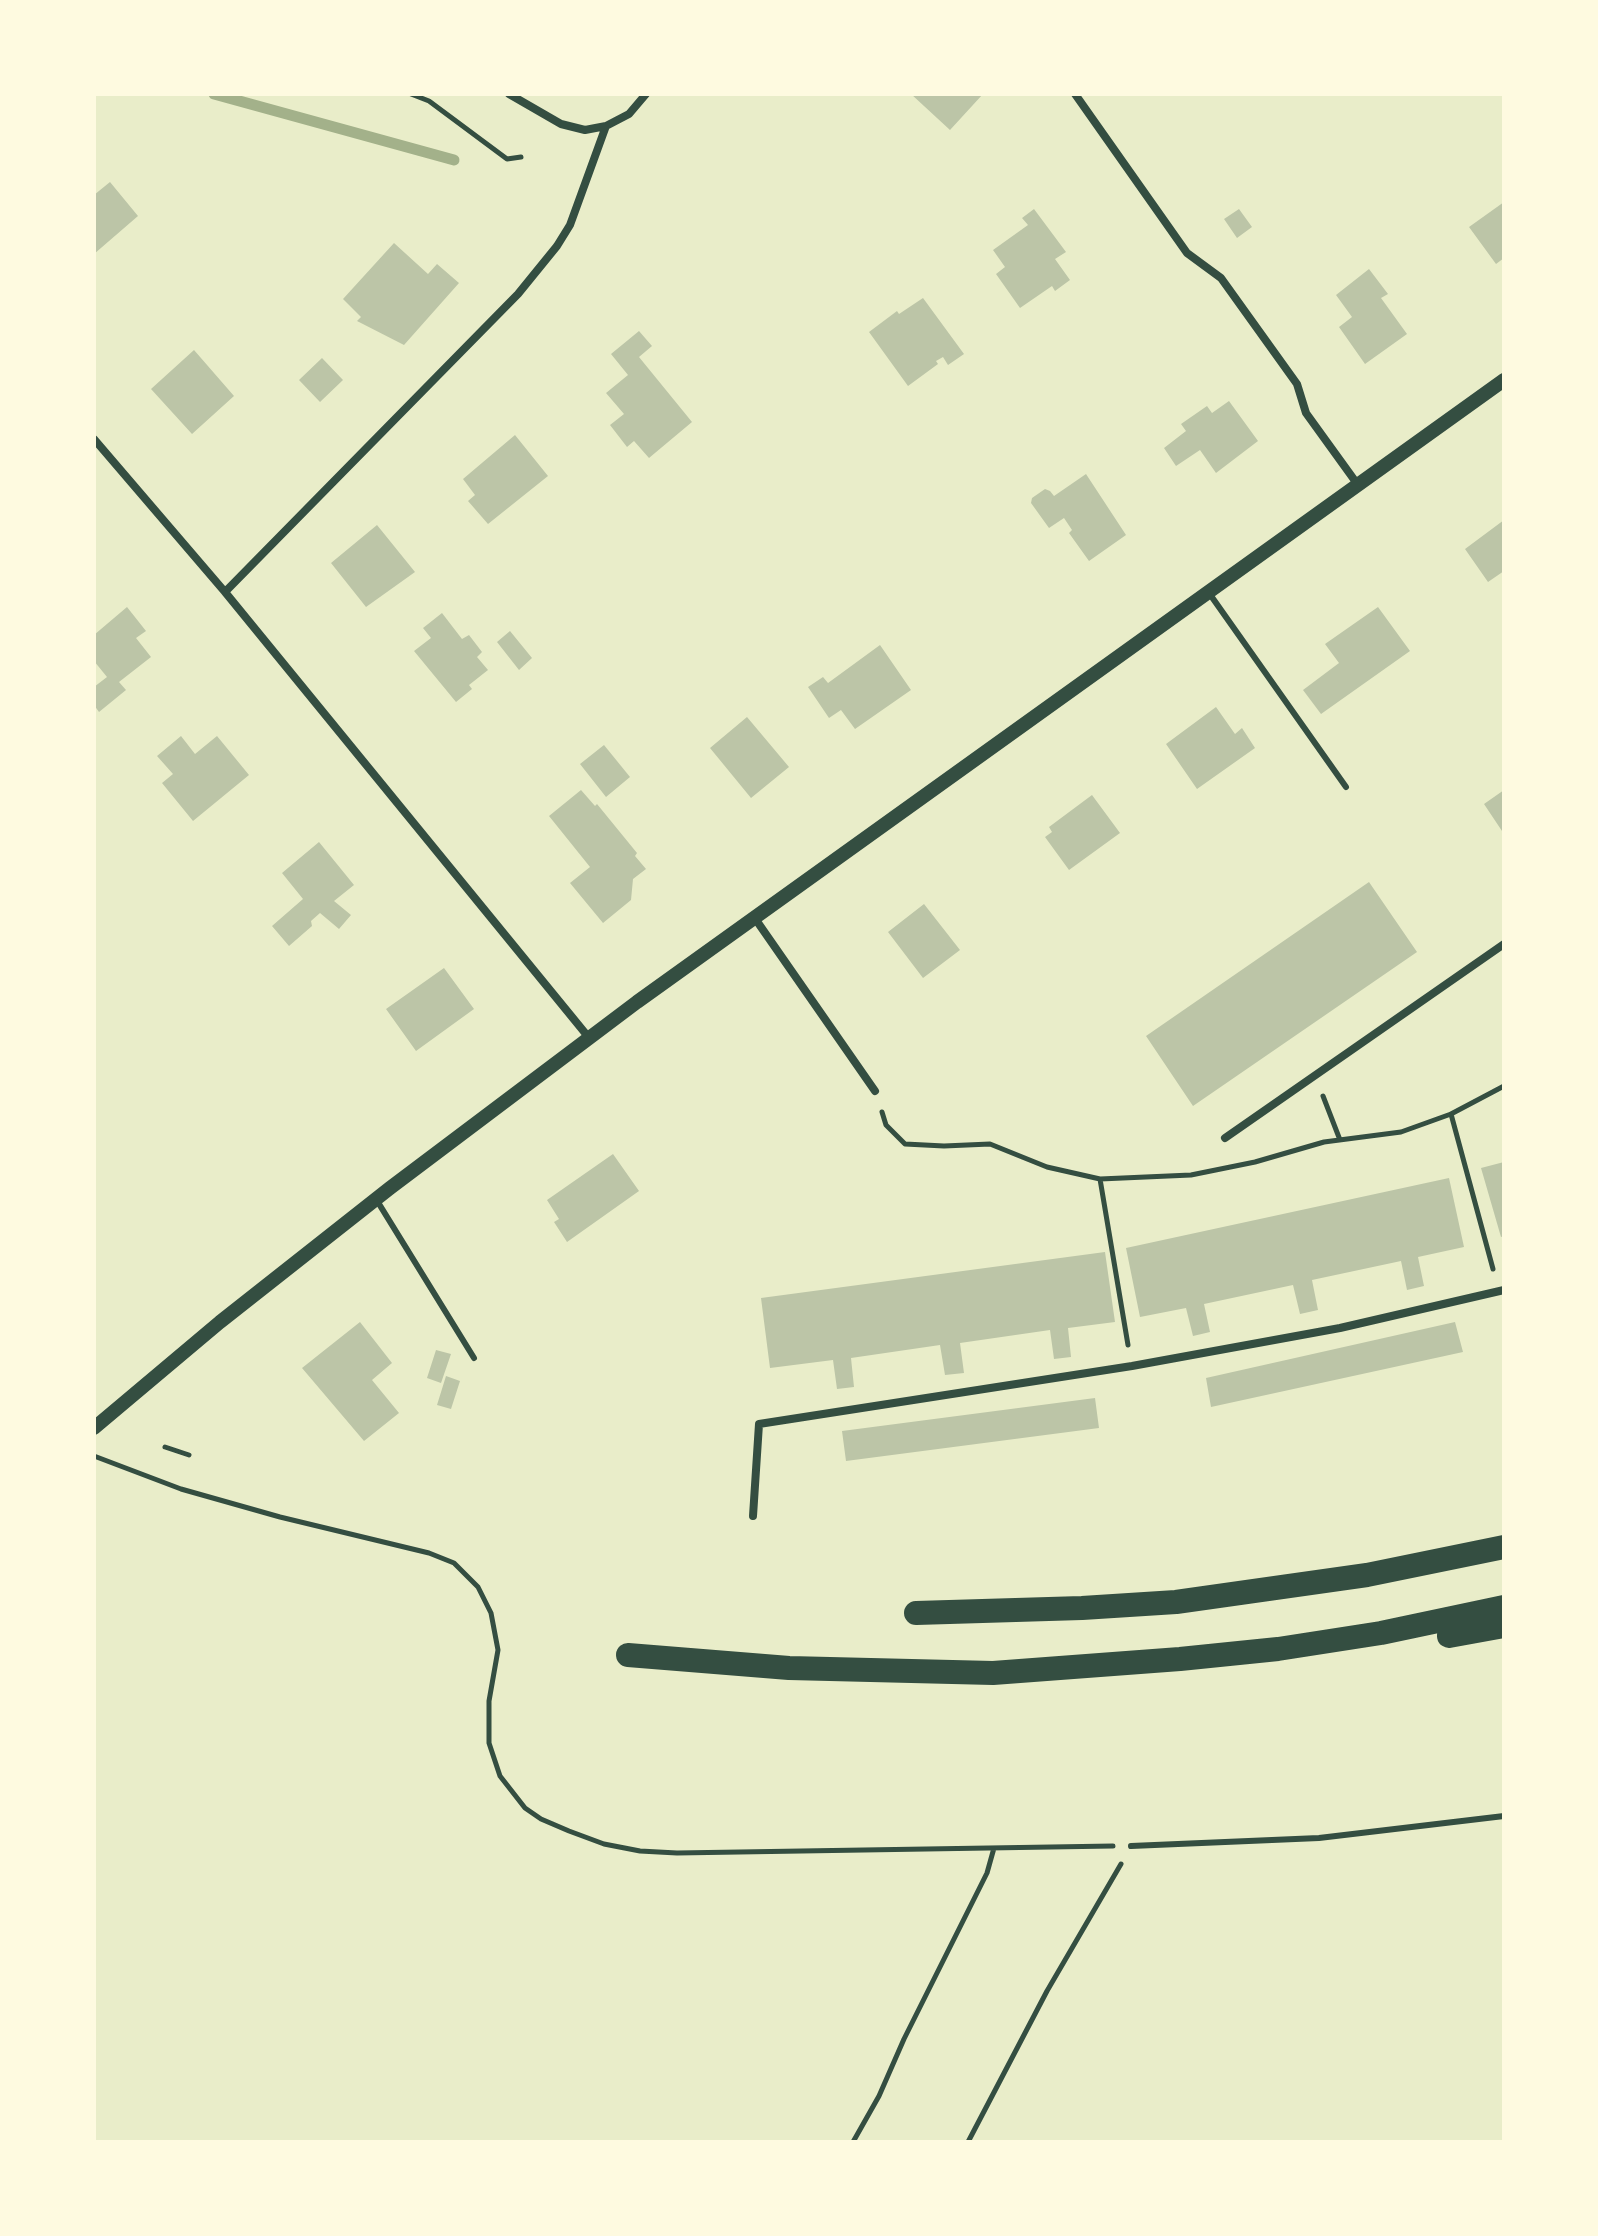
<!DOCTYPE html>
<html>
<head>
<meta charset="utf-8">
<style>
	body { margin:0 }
	#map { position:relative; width:1598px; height:2236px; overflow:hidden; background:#e9edc9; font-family:Overpass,sans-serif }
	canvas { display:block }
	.frame { position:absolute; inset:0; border:96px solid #fefae0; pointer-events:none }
</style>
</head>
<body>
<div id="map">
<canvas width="1598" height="2236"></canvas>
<div class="frame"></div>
</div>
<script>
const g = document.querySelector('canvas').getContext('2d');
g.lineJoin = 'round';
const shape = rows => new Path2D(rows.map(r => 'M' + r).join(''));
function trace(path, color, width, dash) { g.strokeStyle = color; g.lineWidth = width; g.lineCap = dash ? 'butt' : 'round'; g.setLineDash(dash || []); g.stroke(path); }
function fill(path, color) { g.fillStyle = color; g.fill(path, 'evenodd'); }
trace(shape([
	[214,94,454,160]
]), '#a3b18a', 11);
fill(shape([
	[911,94,983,94,950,130],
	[110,182,138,216,94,254,94,195],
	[1504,202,1504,258,1496,264,1469,227],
	[1034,209,1066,252,1055,259,1070,280,1055,291,1052,286,1020,308,996,274,1005,267,993,250,1028,225,1022,218],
	[1239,209,1252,227,1237,238,1224,219],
	[394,243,428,274,437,264,459,283,404,345,357,321,361,317,343,299],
	[1369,269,1388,294,1381,298,1407,334,1365,364,1339,327,1352,317,1336,295],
	[923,298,964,354,948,365,943,357,936,361,938,364,908,386,869,332,897,311,899,314],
	[639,331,652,346,639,357,692,422,649,458,634,441,627,447,610,425,624,414,606,393,628,375,611,354],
	[194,350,234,396,192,434,151,389],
	[322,358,343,380,320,402,299,380],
	[1229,401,1258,441,1216,473,1200,450,1176,466,1164,448,1186,431,1181,424,1207,406,1212,413],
	[515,435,548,476,488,524,468,501,475,495,463,479],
	[1086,474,1126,535,1089,561,1069,533,1072,530,1064,518,1049,528,1031,503,1032,498,1045,489,1050,491,1054,496],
	[1504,520,1504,571,1488,582,1465,549],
	[377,525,415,572,366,607,331,563],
	[127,607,146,631,136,638,151,657,119,682,126,690,99,712,94,705,94,687,107,677,94,661,94,635],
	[1378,607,1410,651,1321,714,1303,690,1339,663,1325,644],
	[442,613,462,639,469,635,482,652,477,657,488,670,469,685,472,689,456,702,414,651,431,638,423,628],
	[510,631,532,658,519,670,497,642],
	[880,645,911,690,855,729,841,710,829,718,808,687,823,677,828,683],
	[1216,707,1235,734,1242,728,1255,748,1197,789,1166,744],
	[747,717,789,767,751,798,710,748],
	[181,736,195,754,217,736,249,775,193,821,162,783,173,774,157,756],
	[604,745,630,777,606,797,580,764],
	[581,790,595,806,597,804,637,853,635,856,646,869,633,879,631,900,603,923,570,883,590,867,549,816],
	[1504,790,1504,834,1484,804],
	[1092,795,1120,833,1069,870,1045,837,1052,832,1049,827],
	[319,842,354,885,334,901,351,915,339,929,320,913,311,921,312,926,289,946,272,926,303,899,282,873],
	[1369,882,1417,952,1193,1106,1146,1036],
	[924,904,960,950,923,978,888,932],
	[444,968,474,1009,416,1051,386,1009],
	[613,1154,639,1191,567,1242,554,1222,559,1219,547,1200],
	[1504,1162,1504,1236,1501,1237,1481,1168],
	[1449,1178,1464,1247,1418,1257,1424,1286,1407,1290,1401,1261,1312,1280,1318,1310,1300,1314,1293,1285,1204,1304,1210,1332,1193,1336,1186,1308,1140,1317,1126,1248],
	[1105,1252,1115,1322,1068,1328,1071,1357,1054,1359,1050,1330,960,1343,964,1373,945,1375,940,1345,851,1358,854,1387,837,1389,833,1360,770,1368,761,1298],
	[360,1322,392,1363,372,1380,399,1413,364,1441,302,1368],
	[1455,1322,1463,1352,1211,1407,1206,1378],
	[436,1350,451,1354,441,1383,427,1378],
	[446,1376,460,1381,451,1409,437,1405],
	[1095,1398,1099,1428,846,1461,842,1431]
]), '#bcc5a7');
trace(shape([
	[411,94,429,101,507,159,521,157],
	[1323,1096,1340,1140],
	[882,1112,886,1125,905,1144,944,1146,990,1144,1047,1167,1100,1179,1128,1345],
	[1451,1114,1504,1086],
	[1100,1179,1191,1175,1255,1162,1324,1142,1401,1132,1451,1114,1493,1269],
	[165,1447,189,1455],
	[94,1456,181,1489,280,1517,429,1553,454,1563,478,1587,491,1613,498,1650,489,1701,489,1743,500,1776,525,1808,541,1819,569,1831,604,1844,640,1851,677,1853,1113,1846],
	[853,2142,879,2096,904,2039,987,1873,994,1848],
	[968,2142,1047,1991,1121,1864]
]), '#344e41', 5);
trace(shape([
	[1209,593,1346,787],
	[376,1199,474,1358],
	[1131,1846,1319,1838,1504,1816]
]), '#344e41', 6);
trace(shape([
	[509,94,561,124,585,130,606,126,629,114,646,94],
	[1075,94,1187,253,1221,278,1297,384,1306,413,1358,485],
	[94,439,225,592,590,1039],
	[225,592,518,294,557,246,570,225,606,126],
	[754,917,875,1091],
	[1225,1138,1504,944],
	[753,1516,759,1424,1132,1366,1340,1328,1504,1290]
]), '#344e41', 8);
trace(shape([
	[94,1428,220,1322,390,1188,637,1002,1504,380]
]), '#344e41', 14);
trace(shape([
	[916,1613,1082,1608,1176,1602,1367,1575,1504,1547],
	[1449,1636,1504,1626],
	[628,1655,789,1668,993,1673,1180,1659,1278,1649,1381,1633,1504,1607]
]), '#344e41', 24);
</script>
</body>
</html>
